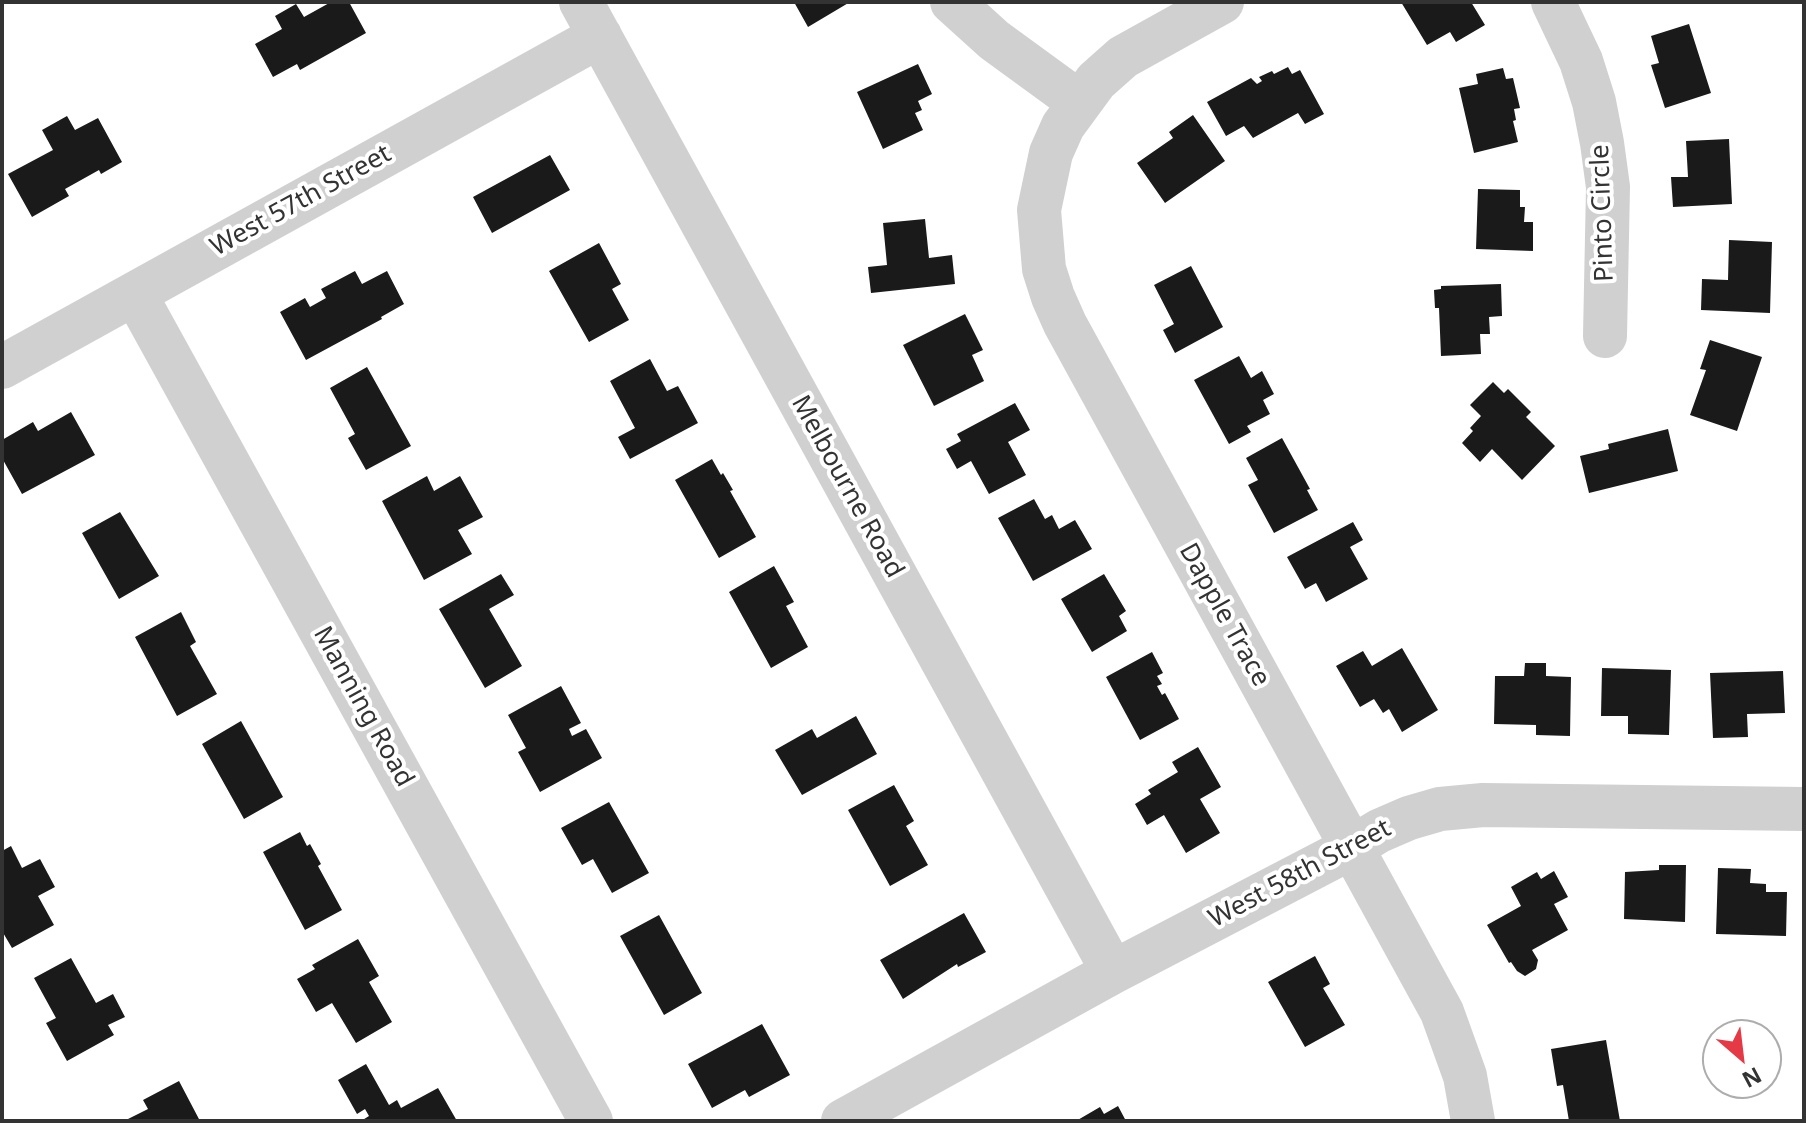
<!DOCTYPE html>
<html>
<head>
<meta charset="utf-8">
<style>
	body { margin:0 }
	#map { position:relative; width:1806px; height:1123px; overflow:hidden; background:#fff; font-family:"Noto Sans",sans-serif }
	canvas { display:block }
	.frame { position:absolute; inset:0; border:4px solid #333; pointer-events:none }
	.north { position:absolute; left:1702px; top:1019px; width:80px; height:80px; box-sizing:border-box; background:#fff; border:2px solid #adadad; border-radius:50%; rotate:152deg; font-size:22px; font-weight:700; line-height:32px; text-align:center; color:#333 }
	.north::after { content:''; display:block; margin:auto; width:28px; height:36px; background:#e63946; clip-path:polygon(50% 0,100% 100%,50% 72%,0 100%) }
</style>
</head>
<body>
<div id="map">
<canvas width="1806" height="1123"></canvas>
<div class="frame"></div>
<div class="north">N</div>
</div>
<script>
const g = document.querySelector('canvas').getContext('2d');
g.lineJoin = 'round';
function fill(path, color) { g.fillStyle = color; g.fill(path, 'evenodd'); }
const shape = rows => new Path2D(rows.map(r => 'M' + r).join(''));
function trace(path, color, width, dash) { g.strokeStyle = color; g.lineWidth = width; g.lineCap = dash ? 'butt' : 'round'; g.setLineDash(dash || []); g.stroke(path); }
function label(font, color, halo, rows, align = 'center') {
  g.font = font + ' "Noto Sans",sans-serif'; g.lineWidth = 8; g.setLineDash([]); g.textBaseline = 'middle'; g.strokeStyle = halo; g.fillStyle = color; for (const [text, x, y, turn = 0] of rows) {
    g.save(); g.translate(x, y); g.rotate((+turn || 0) * Math.PI / 180); g.textAlign = isNaN(turn) ? turn : align; if (halo) g.strokeText(text, 0, 0); g.fillText(text, 0, 0); g.restore();
  }
}
fill(shape([
	[331,2,349,2,366,33,300,70,297,64,273,77,255,44,282,29,275,16,296,4,304,17],
	[794,2,850,2,808,27],
	[1401,2,1471,2,1485,25,1456,42,1450,32,1427,45],
	[1689,24,1711,93,1665,108,1651,65,1659,63,1651,36],
	[918,64,932,94,918,101,922,110,915,113,923,130,883,149,857,92],
	[1288,67,1292,74,1300,70,1324,114,1305,124,1298,113,1253,138,1244,126,1226,136,1207,102,1251,78,1257,84,1262,81,1259,77,1272,71,1274,74],
	[1503,68,1506,79,1513,78,1520,108,1514,109,1516,120,1513,121,1518,142,1474,153,1459,88,1478,84,1476,74],
	[1193,115,1225,161,1165,203,1137,163,1173,138,1169,132],
	[67,116,75,130,98,118,122,162,101,174,99,170,65,189,69,196,32,217,8,174,53,150,42,130],
	[1729,139,1732,204,1673,207,1671,177,1688,177,1686,141],
	[550,155,570,190,492,233,473,197],
	[1478,189,1520,190,1520,207,1525,207,1524,222,1533,222,1533,251,1476,249],
	[925,219,929,258,952,255,955,284,871,293,868,267,887,265,883,223],
	[1729,240,1772,242,1770,313,1701,310,1702,279,1728,280],
	[599,243,621,284,612,289,629,320,589,342,549,271],
	[1191,266,1223,327,1175,353,1163,330,1174,324,1154,285],
	[355,271,362,284,387,271,404,304,381,317,382,319,306,360,280,312,305,298,310,307,326,298,321,289],
	[1501,284,1502,316,1489,317,1490,334,1480,334,1481,354,1441,356,1439,308,1435,308,1434,290,1441,289,1441,286],
	[965,314,983,350,972,355,984,381,934,406,903,345],
	[1710,340,1762,357,1737,431,1690,415,1706,370,1700,369],
	[1239,356,1251,378,1262,371,1274,394,1263,400,1270,414,1247,426,1251,432,1229,444,1194,380],
	[650,359,667,391,678,386,698,423,630,459,618,437,635,428,610,381],
	[367,367,411,446,366,470,348,438,355,434,330,388],
	[1493,382,1504,393,1508,389,1531,412,1526,417,1555,446,1522,480,1492,449,1480,462,1462,443,1473,431,1470,428,1481,416,1470,405],
	[1015,403,1030,430,1008,442,1026,475,989,494,971,461,957,469,946,449,961,441,957,434],
	[71,412,95,455,22,494,2,458,2,440,33,422,38,431],
	[1668,429,1678,471,1589,493,1580,456,1609,449,1608,444],
	[1282,438,1310,489,1307,490,1318,510,1274,533,1248,485,1258,480,1246,458],
	[712,459,721,475,723,473,733,490,730,491,756,537,719,558,675,480],
	[427,476,434,491,460,476,483,517,458,530,472,554,424,580,382,501],
	[1034,499,1045,519,1052,515,1059,529,1075,520,1092,549,1033,581,998,518],
	[120,512,159,576,119,599,82,533],
	[1353,522,1363,540,1350,547,1368,579,1326,602,1316,583,1305,589,1287,557],
	[774,566,794,602,786,606,808,647,771,668,729,592],
	[501,574,514,595,489,609,522,666,485,688,439,609],
	[1104,574,1126,611,1119,616,1127,631,1092,652,1061,599],
	[181,612,196,642,190,646,217,694,177,716,135,637],
	[1402,648,1438,710,1402,732,1389,709,1383,713,1374,699,1360,707,1336,666,1363,651,1372,666],
	[1152,652,1163,673,1157,676,1162,684,1157,686,1162,695,1165,693,1179,719,1140,740,1106,677],
	[1525,663,1546,663,1546,676,1571,677,1570,736,1536,735,1536,725,1494,724,1495,676,1524,676],
	[1602,668,1671,670,1669,735,1628,734,1628,716,1601,716],
	[1783,671,1785,713,1747,714,1748,737,1713,738,1710,673],
	[561,686,581,723,569,729,572,736,586,729,602,758,540,792,518,752,526,748,508,715],
	[856,716,877,754,802,795,775,750,812,729,817,738],
	[241,721,283,797,244,819,202,744],
	[1198,747,1221,787,1200,799,1220,833,1186,853,1164,815,1147,825,1135,804,1151,794,1148,790,1178,772,1172,762],
	[894,785,914,821,906,826,928,865,890,886,848,810],
	[609,802,649,873,612,893,593,859,582,865,561,828],
	[300,832,307,846,310,844,321,864,318,866,342,910,305,930,263,852],
	[11,846,22,868,40,859,55,887,38,896,54,925,12,948,2,931,2,851],
	[1659,865,1686,865,1685,922,1624,919,1625,872,1659,870],
	[1718,868,1751,869,1750,883,1766,884,1766,892,1787,892,1786,936,1716,934],
	[1554,871,1568,897,1554,904,1568,930,1532,950,1538,960,1536,969,1525,976,1517,971,1511,962,1509,963,1487,925,1521,906,1511,887,1537,872,1541,879],
	[964,913,986,952,958,967,957,964,903,999,880,960],
	[659,915,702,993,664,1015,620,936],
	[358,939,379,976,369,982,392,1022,356,1043,332,1003,316,1012,297,979,315,969,312,965],
	[1315,956,1330,984,1323,988,1345,1025,1305,1047,1268,982],
	[71,958,96,1003,113,994,125,1017,108,1025,114,1035,67,1061,46,1023,56,1018,34,978],
	[762,1024,790,1075,749,1097,745,1090,712,1108,688,1064],
	[1606,1040,1620,1121,1569,1121,1563,1085,1557,1086,1551,1049],
	[366,1064,389,1105,397,1100,401,1108,438,1088,457,1121,361,1121,369,1116,365,1109,357,1114,338,1080],
	[179,1081,200,1121,124,1121,148,1109,143,1100],
	[1118,1106,1126,1121,1076,1121,1100,1107,1104,1114]
]), '#1a1a1a');
trace(shape([
	[581,2,1113,972],
	[952,2,994,40,1079,102],
	[1222,2,1123,57,1096,81,1063,126,1051,153,1039,210,1044,269,1053,297,1065,324,1442,1012,1465,1076,1473,1121],
	[1553,2,1581,61,1594,102,1602,143,1608,187,1605,336],
	[135,294,591,1121],
	[2,367,600,36],
	[843,1121,1113,972,1351,848,1379,831,1409,818,1440,809,1483,805,1804,809]
]), '#d0d0d0', 44);
label('26px', '#333', '#fff', [
	["West 57th Street",301,201,-29],
	["Pinto Circle",1603,213,-92],
	["Melbourne Road",847,487,61],
	["Dapple Trace",1224,615,61],
	["Manning Road",363,707,61],
	["West 58th Street",1300,874,-28]
]);
</script>
</body>
</html>
